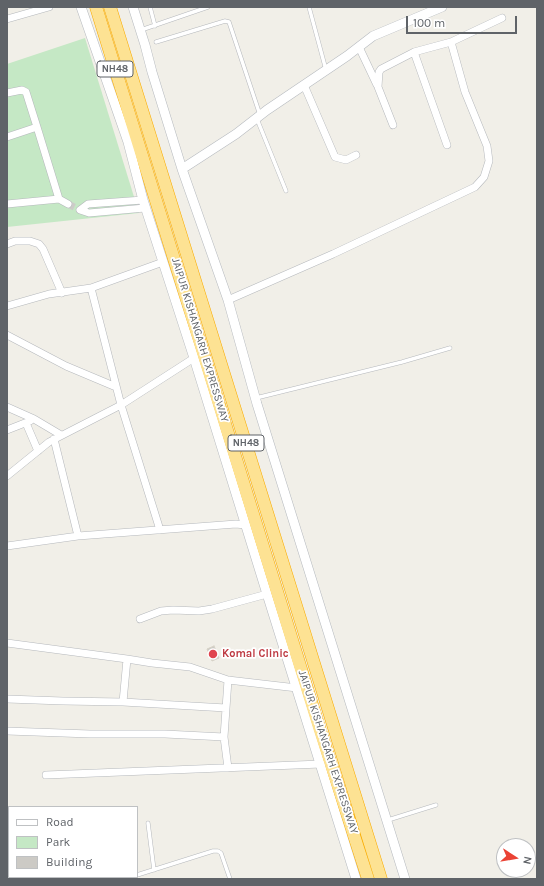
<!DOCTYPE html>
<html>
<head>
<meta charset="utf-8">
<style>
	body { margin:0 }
	#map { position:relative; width:544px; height:886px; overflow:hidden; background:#f1efe8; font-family:Karla,sans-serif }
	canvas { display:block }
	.frame { position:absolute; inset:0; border:8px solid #5f6368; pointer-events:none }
	.legend { position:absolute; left:8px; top:806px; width:130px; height:72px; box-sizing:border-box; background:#fff; border:1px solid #bfc1c3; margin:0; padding:5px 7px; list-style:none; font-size:12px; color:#5f6368 }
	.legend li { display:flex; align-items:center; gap:8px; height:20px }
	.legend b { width:20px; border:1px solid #bfc1c3 }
	.north { position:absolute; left:496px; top:838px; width:40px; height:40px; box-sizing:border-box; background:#fff; border:1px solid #bfc1c3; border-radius:50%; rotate:102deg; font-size:11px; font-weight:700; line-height:16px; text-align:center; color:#5f6368 }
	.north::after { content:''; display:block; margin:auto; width:14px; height:18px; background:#ea4335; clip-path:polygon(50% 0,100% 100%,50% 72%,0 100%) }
	.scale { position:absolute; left:406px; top:16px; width:111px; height:18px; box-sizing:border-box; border:2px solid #5f6368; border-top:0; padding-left:5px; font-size:12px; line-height:14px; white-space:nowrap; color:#5f6368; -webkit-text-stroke:3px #fff; paint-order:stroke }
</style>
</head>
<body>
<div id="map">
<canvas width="544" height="886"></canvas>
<div class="frame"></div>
<ul class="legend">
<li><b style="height:5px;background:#fff"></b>Road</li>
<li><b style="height:11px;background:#c5e8c5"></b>Park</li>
<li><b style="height:11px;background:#cccac5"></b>Building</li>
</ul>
<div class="north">N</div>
<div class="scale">100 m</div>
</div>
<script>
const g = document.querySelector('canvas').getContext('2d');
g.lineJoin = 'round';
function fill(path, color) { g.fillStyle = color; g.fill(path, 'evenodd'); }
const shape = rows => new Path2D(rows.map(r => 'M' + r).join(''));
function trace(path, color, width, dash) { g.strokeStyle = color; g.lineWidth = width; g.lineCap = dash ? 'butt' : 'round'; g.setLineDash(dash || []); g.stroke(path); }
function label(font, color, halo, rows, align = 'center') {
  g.font = font + ' Karla,sans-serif'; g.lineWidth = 3.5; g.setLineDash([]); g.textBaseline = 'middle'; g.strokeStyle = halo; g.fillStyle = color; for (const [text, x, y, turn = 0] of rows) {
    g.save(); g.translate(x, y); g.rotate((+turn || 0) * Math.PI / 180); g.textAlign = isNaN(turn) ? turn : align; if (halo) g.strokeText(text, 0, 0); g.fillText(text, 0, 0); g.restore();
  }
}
fill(shape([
	[85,38,139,213,7,227,7,64]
]), '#c5e8c5');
const building = shape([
	[214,646,219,658,212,661,207,649,214,646]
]);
fill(building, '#cccac5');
trace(building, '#d6d1c6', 1);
trace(shape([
	[68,204,80,210]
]), '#ccccc8', 7, [7, 3.5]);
const lane = shape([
	[150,7,155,26],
	[309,7,326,70],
	[141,30,208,7],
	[156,42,225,21,229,22,260,115],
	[257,119,286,191],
	[256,398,402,362,450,348],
	[388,820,436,805],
	[148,823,154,870],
	[7,849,9,848],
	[137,875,213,851,218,851,221,853,230,879],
	[109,877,110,879],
	[81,879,88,877],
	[126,879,132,877]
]);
const street = shape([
	[7,19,49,7],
	[451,42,502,18],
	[359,47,377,85],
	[414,52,447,145],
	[304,85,335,157,346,160,356,155],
	[7,93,22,90,26,92,37,127],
	[7,137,37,127,59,199],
	[143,200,88,204,80,210,89,213,145,208],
	[7,204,59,199,68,204],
	[7,244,15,241,30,241,39,244,43,249,62,293],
	[91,288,121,405,160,530],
	[228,300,333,254,475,187,484,177,489,161,487,146,465,92,451,42,414,52,381,69,379,72,378,87,393,125],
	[7,306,49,294,91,288,163,262],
	[7,335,66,366,116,387],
	[7,407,34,419,61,435],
	[26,423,38,451],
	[7,430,30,421],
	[54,439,78,536],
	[7,476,49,442,121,405,194,358],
	[7,546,78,536,236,524,245,525],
	[140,619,161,611,173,610,199,611,212,609,267,594],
	[7,643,127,659,123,702],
	[127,659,152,663,190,667,228,680],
	[7,699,63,701,123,702,226,708],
	[7,731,90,734,165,734,224,737],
	[228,768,224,737,228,680,297,688],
	[46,775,321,764]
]);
const secondary = shape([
	[81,7,128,142,143,200,194,358,267,594,356,879],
	[133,7,145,45,152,72,182,169,228,300,257,404,405,879],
	[182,169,236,134,267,110,347,56,373,36,442,7]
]);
const highway = shape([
	[96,7,319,727,368,879],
	[110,7,381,879]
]);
trace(lane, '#b5b8bc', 4.5);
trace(street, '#b5b8bc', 8);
trace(secondary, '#b6babf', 10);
trace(highway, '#f9ab00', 13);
trace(lane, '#fff', 3.5);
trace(street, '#fff', 7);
trace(secondary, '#fff', 9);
trace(highway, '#fde293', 12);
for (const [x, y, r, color] of [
	[213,654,5,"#e0444e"]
]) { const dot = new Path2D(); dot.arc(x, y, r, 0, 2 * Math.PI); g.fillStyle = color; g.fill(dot); trace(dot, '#fff', 1.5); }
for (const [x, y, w] of [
	[115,69,36],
	[246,443,36]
]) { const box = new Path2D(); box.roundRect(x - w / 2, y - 8, w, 16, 3); g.fillStyle = '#fff'; g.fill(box); trace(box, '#5f6368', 1); }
label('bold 10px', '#5f6368', null, [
	["NH48",115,69],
	["NH48",246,443]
]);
label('11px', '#5f6368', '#fff', [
	["JAIPUR KISHANGARH EXPRESSWAY",200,340,73],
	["JAIPUR KISHANGARH EXPRESSWAY",328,752,72]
]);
label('bold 11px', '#be3a42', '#fff', [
	["Komal Clinic",222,654]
], 'left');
</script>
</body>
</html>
